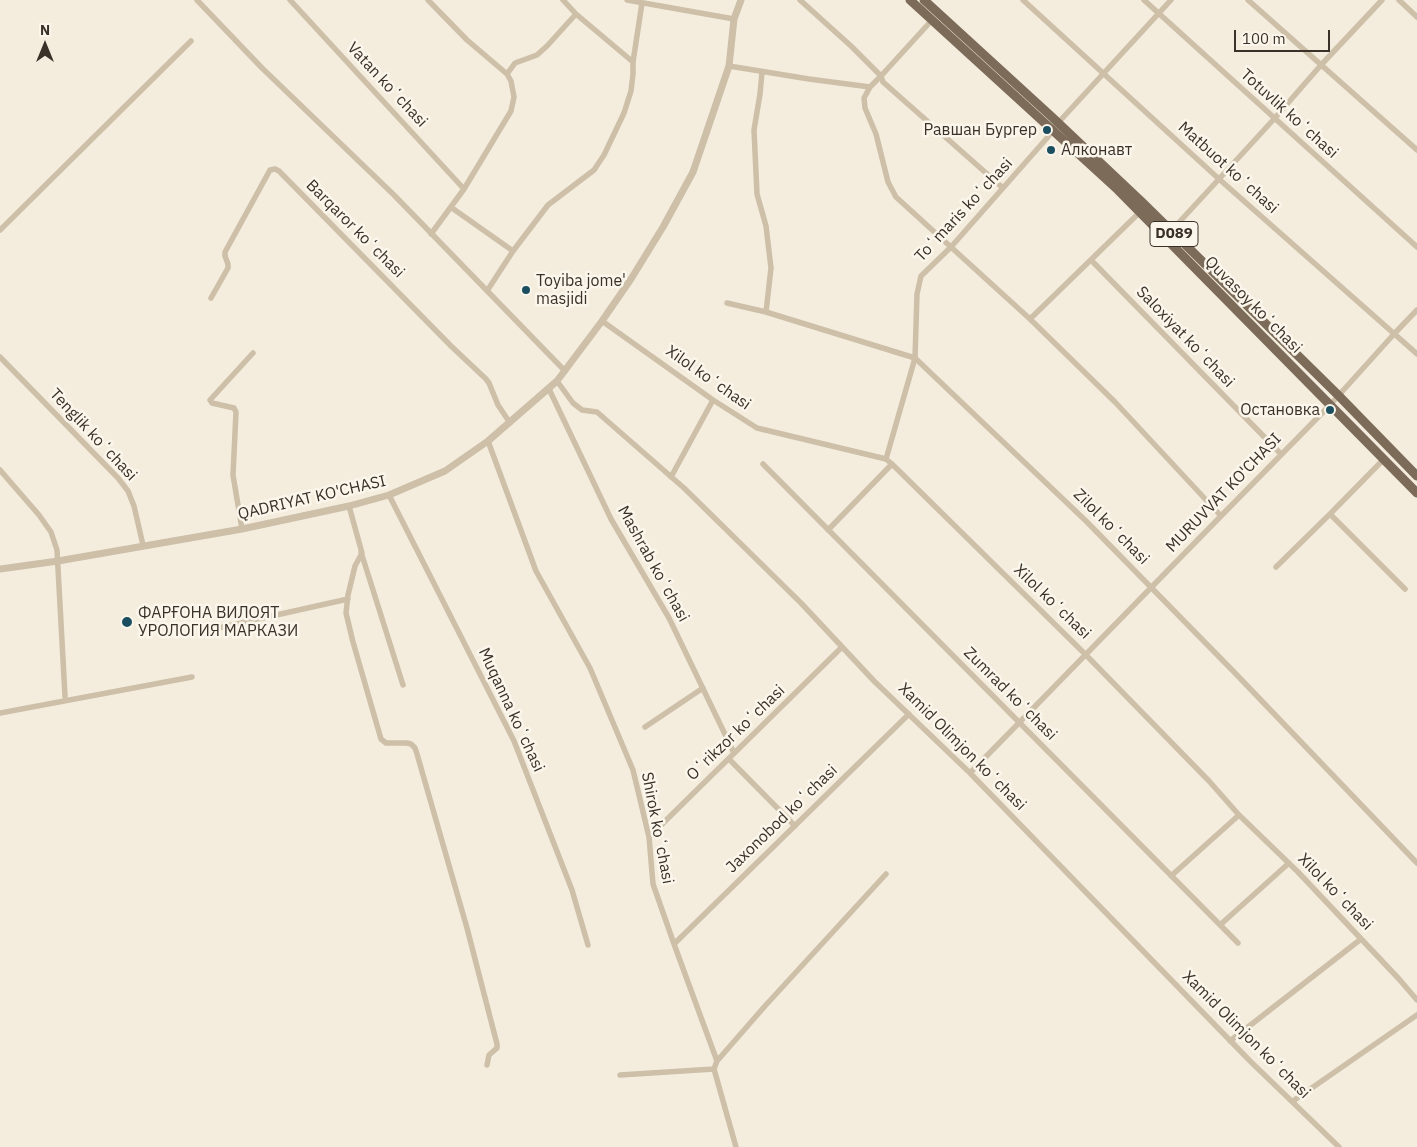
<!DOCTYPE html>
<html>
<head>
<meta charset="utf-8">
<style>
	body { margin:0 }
	#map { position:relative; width:1417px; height:1147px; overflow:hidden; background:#f4edde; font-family:"IBM Plex Sans",sans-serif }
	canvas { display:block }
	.north { position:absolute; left:20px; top:20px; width:50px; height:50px; -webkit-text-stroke:4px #fbf6eb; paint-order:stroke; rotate:0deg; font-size:14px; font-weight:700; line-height:20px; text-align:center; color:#3a3129 }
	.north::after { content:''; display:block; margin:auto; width:18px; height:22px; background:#3a3129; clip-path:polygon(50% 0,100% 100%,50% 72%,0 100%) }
	.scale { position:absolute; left:1234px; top:30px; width:96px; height:22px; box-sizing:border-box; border:2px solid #3a3129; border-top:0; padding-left:6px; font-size:15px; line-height:18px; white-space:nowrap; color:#3a3129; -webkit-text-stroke:4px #fbf6eb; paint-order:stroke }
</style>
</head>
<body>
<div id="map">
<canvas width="1417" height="1147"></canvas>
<div class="north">N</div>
<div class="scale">100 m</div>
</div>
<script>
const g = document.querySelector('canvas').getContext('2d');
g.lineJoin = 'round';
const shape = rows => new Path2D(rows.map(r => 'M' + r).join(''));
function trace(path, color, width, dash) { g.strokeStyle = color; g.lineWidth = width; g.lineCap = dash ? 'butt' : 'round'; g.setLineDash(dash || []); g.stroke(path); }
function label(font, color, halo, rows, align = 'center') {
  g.font = font + ' "IBM Plex Sans",sans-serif'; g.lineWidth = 5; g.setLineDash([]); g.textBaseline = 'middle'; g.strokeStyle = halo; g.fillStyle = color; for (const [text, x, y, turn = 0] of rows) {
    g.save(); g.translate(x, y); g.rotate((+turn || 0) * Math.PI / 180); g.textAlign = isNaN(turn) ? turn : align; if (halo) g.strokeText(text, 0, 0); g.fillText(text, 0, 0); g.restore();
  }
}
trace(shape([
	[197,0,262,68,394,195,565,371],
	[290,0,464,189],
	[428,0,467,40,507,74,511,81,514,97,511,111,464,189,431,234],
	[563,0,576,14],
	[627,0,734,19],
	[800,0,851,46,881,76,883,82,1003,188],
	[1023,0,1219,179,1417,354],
	[1144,0,1417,247],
	[1248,0,1417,150],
	[1399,0,1417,17],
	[932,20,881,76,870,87,864,98,865,108,876,134,888,182,896,197,1030,319,1115,402,1221,516],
	[729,66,809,79,870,87],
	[762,72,760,94,754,130,757,194,766,226,771,268,766,312],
	[507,74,515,63,537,55,547,46,576,14,633,62],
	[452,208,513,251],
	[0,230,191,41],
	[1171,231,1219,179,1274,119,1321,65,1382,0],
	[1091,260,1281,454],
	[487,291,513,251,548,205,594,170,604,155,624,113,631,91,633,74,633,62,642,3],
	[211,298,228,268,228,264,225,256,225,252,270,170,275,169,279,171,451,346,486,379,489,383,498,405,510,423],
	[727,303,766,312,915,358,1086,521,1235,673,1417,863],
	[1030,319,1140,212],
	[602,321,713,400,757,428,886,459,892,464,1086,655,1209,781,1239,815,1298,872,1399,979,1417,1000],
	[0,357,118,478,128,491,134,506,143,545],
	[557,381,573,403,582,410,597,412,684,488,801,603,874,681,970,773,1250,1061,1339,1147],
	[549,389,611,519,669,618,734,753],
	[488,441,536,571,590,668,633,770,649,837,653,884,674,944,717,1061,714,1069,736,1147],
	[886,459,915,358,917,294,921,276,951,247,1047,138,1058,123,1171,0],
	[763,464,1238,943],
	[0,470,39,515,51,532,57,550,65,696],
	[671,477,713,400],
	[389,495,514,741,572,890,588,945],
	[349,506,362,553,355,566,348,595,346,613,353,642,381,739,386,743,407,743,411,744,415,748,417,754,467,928,497,1044,497,1048,489,1055,487,1065],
	[1330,514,1405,589],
	[242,529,233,475,236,412,234,408,212,403,210,400,253,353],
	[828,530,892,464],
	[361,552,403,685],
	[1276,567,1330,514,1384,459],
	[209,630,348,599],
	[0,713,192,677],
	[645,727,703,688],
	[729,759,795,826],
	[970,773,1221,516,1330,405,1394,334,1417,310],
	[649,837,842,647],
	[1171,876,1239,815],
	[1220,925,1289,863],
	[674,944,909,714],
	[1230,1041,1361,939],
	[717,1061,765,1006,886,874],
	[620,1075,714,1069],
	[1293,1101,1417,1015]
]), '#cdbfa8', 5.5);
trace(shape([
	[0,569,58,561,242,529,349,506,389,495,445,471,488,441,557,381,602,321,631,279,663,227,693,172,729,66,734,19,741,0]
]), '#cdbfa8', 7);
trace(shape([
	[910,0,1118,190,1417,493],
	[924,0,1052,117,1143,203,1338,395,1417,476]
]), '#7d6b59', 9);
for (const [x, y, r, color] of [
	[1047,130,5,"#1b4f5f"],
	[1051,150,5,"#1b4f5f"],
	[526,290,5,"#1b4f5f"],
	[1330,410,5,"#1b4f5f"],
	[127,622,6,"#1b4f5f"]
]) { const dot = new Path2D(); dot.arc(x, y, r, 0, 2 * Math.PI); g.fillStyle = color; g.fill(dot); trace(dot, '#fbf6eb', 2); }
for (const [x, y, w] of [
	[1174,234,48]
]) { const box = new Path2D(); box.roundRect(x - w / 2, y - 12.5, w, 25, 4); g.fillStyle = '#fbf6eb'; g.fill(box); trace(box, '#3a3129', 1); }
label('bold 15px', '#3a3129', null, [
	["D089",1174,234]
]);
label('16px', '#3a3129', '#fbf6eb', [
	["Vatan koʻchasi",387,85,47],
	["Totuvlik koʻchasi",1289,114,42],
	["Matbuot koʻchasi",1228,168,42],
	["Toʻmaris koʻchasi",964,210,-47],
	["Barqaror koʻchasi",355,229,45],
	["Quvasoy koʻchasi",1253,305,45],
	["Saloxiyat koʻchasi",1185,337,46],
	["Xilol koʻchasi",708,378,35],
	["Tenglik koʻchasi",93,435,47],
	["MURUVVAT KO'CHASI",1224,493,-46],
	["QADRIYAT KO'CHASI",312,498,-13],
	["Zilol koʻchasi",1111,527,45],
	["Mashrab koʻchasi",653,564,61],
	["Xilol koʻchasi",1052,602,44],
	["Zumrad koʻchasi",1010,694,45],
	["Muqanna koʻchasi",511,710,65],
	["Oʻrikzor koʻchasi",736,733,-44],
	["Xamid Olimjon koʻchasi",962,747,45],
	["Jaxonobod koʻchasi",782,819,-44],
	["Shirok koʻchasi",657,828,79],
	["Xilol koʻchasi",1335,892,46],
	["Xamid Olimjon koʻchasi",1246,1035,45]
]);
label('16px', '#3a3129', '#fbf6eb', [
	["Равшан Бургер",1037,130,"right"],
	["Алконавт",1061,150],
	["Toyiba jome'",536,281],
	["masjidi",536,299],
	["Остановка",1320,410,"right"],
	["ФАРҒОНА ВИЛОЯТ",138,613],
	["УРОЛОГИЯ МАРКАЗИ",138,631]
], 'left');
</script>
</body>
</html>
